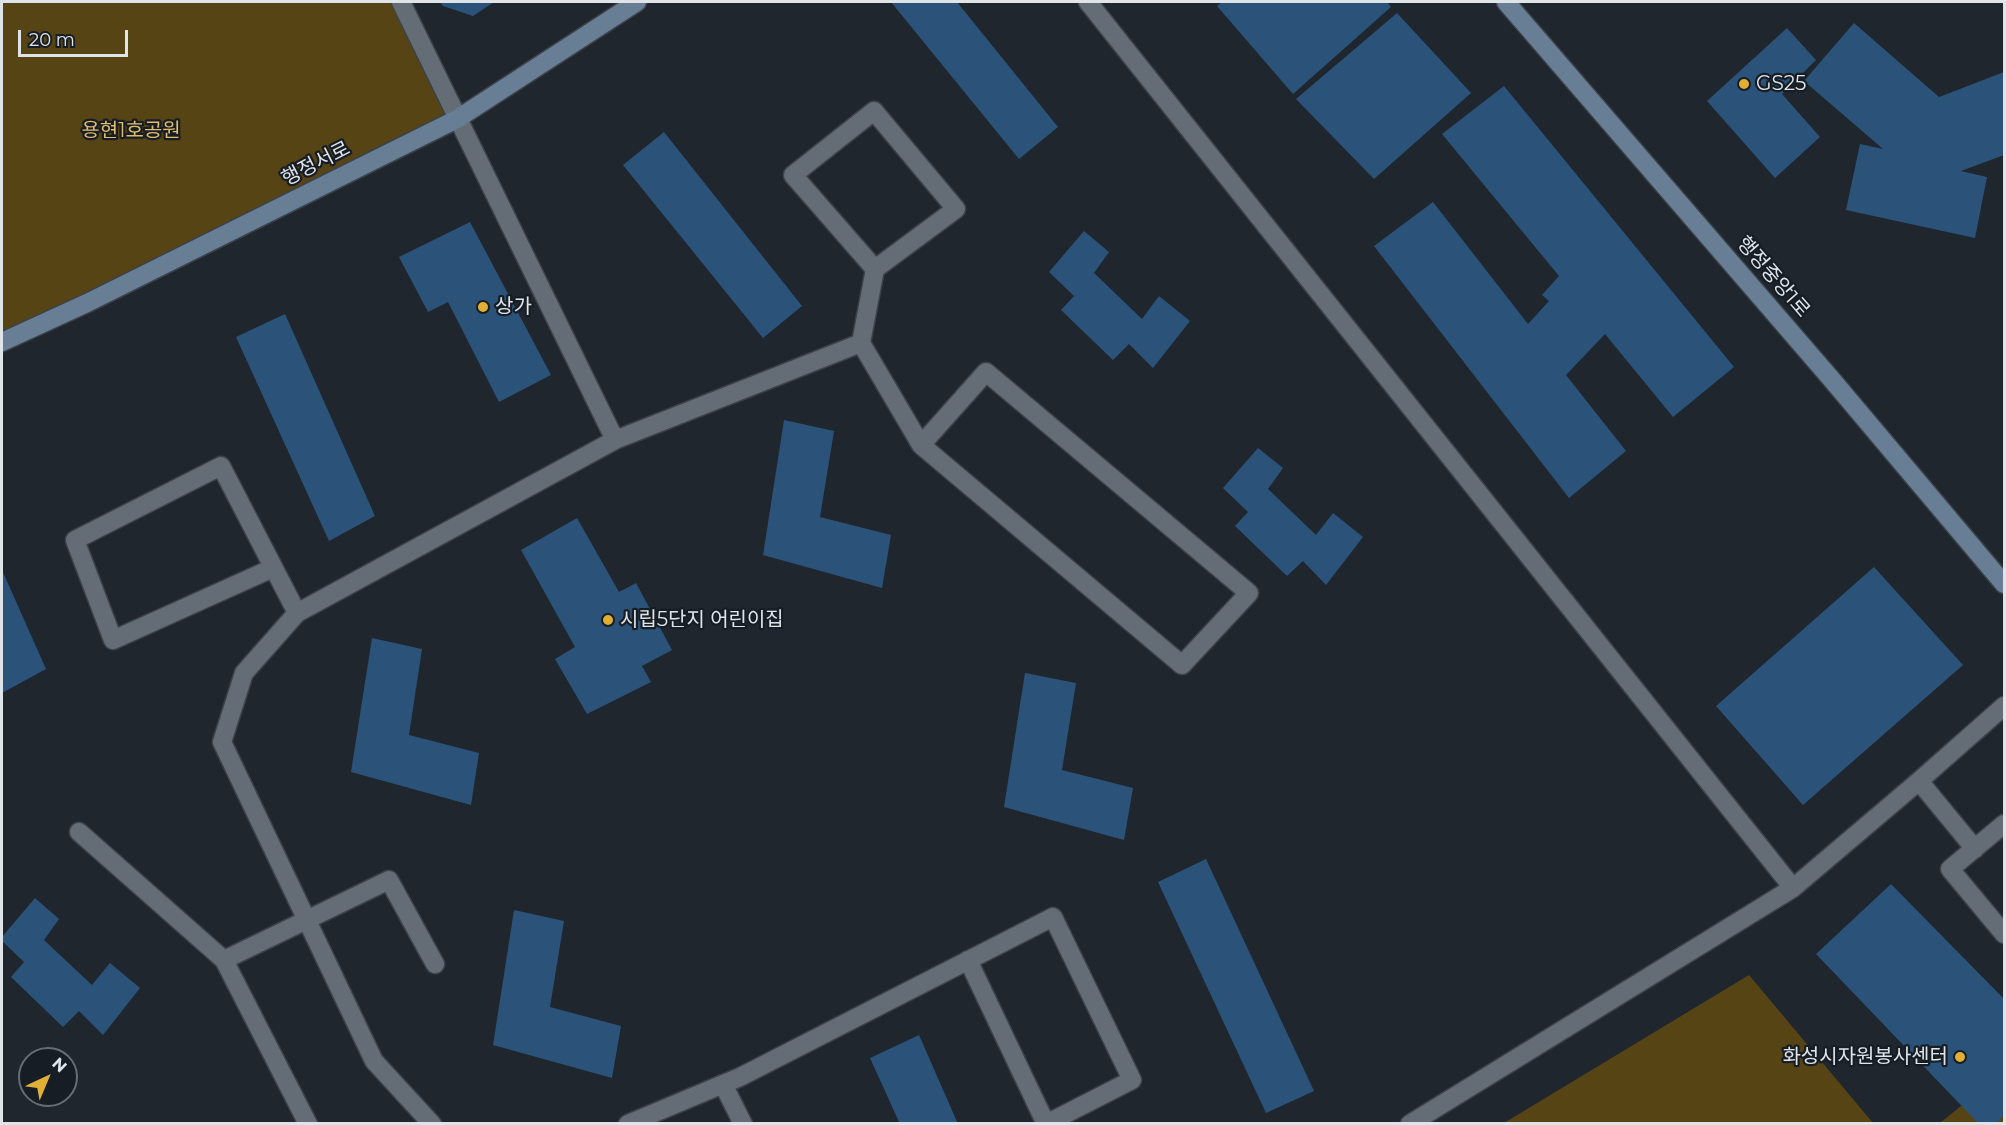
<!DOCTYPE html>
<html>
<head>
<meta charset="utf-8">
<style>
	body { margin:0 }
	#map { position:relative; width:2006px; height:1125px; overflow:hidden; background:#1f262e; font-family:Montserrat,sans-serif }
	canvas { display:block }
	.frame { position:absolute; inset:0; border:3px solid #dfe4e9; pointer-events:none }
	.north { position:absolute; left:18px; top:1047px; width:60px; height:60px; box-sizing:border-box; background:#161d24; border:2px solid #666d73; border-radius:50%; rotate:44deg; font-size:16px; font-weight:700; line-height:24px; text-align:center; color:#dfe4e9 }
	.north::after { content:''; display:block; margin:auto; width:21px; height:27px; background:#e1af34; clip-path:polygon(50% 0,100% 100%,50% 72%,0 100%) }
	.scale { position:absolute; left:18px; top:30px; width:110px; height:27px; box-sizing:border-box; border:3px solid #dfe4e9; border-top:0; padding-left:8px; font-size:18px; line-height:21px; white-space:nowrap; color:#dfe4e9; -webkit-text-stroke:4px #161d24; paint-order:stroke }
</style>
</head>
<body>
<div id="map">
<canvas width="2006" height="1125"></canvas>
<div class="frame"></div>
<div class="north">N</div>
<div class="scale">20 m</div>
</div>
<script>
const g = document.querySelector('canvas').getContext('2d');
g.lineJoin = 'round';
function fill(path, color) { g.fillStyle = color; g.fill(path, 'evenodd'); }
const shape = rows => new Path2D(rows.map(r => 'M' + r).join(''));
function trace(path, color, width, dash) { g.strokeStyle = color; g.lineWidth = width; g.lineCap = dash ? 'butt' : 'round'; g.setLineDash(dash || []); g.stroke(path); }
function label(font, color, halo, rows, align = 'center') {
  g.font = font + ' Montserrat,"Noto Sans KR",sans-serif'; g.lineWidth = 4.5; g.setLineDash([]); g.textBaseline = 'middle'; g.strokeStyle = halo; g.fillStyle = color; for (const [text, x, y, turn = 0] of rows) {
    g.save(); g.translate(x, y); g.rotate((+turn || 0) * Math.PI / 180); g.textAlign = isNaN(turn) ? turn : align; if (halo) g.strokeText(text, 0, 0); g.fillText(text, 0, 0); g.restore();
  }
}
fill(shape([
	[2,2,399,2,457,119,2,335],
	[1749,975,1873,1123,1504,1123],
	[2004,1071,2004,1123,1940,1123]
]), '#574415');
fill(shape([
	[440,2,494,2,473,16,443,6],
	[891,2,957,2,1058,127,1019,159],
	[1222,2,1387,2,1391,7,1293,94,1217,6],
	[1397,13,1471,93,1374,179,1296,99],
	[1854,23,1939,97,2004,72,2004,155,1961,171,1987,177,1975,238,1846,210,1860,144,1883,149,1804,81],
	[1787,28,1816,60,1782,94,1820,137,1775,178,1707,101],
	[1504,86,1734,367,1673,417,1605,334,1566,375,1626,451,1569,498,1374,246,1433,202,1528,324,1549,301,1542,295,1559,276,1442,134],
	[664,132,802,306,763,338,623,165],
	[470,222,551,375,499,402,448,302,428,312,399,257],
	[1084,231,1109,252,1094,273,1142,319,1159,296,1190,321,1153,368,1129,344,1113,360,1061,310,1074,296,1049,272],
	[285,314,375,516,329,541,236,337],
	[784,420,834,431,820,517,891,535,882,588,763,555],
	[1258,448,1283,468,1268,489,1316,535,1333,513,1363,537,1326,585,1303,561,1287,576,1235,526,1248,512,1223,488],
	[577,518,619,592,636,583,672,650,642,666,651,682,587,714,555,659,575,647,521,550],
	[1874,567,1963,665,1803,805,1716,706],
	[2,570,46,669,2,693],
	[372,638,422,649,409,735,479,753,471,805,351,772],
	[1025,673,1076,683,1062,770,1133,788,1124,840,1004,807],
	[1206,859,1314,1091,1266,1113,1158,882],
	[1891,884,2004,999,2004,1115,1996,1124,1979,1124,1816,954],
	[35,898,59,919,44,940,92,985,110,963,140,988,103,1035,79,1011,63,1027,11,977,24,962,2,941,2,937],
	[514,910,564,921,550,1007,621,1026,612,1078,493,1045],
	[919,1035,958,1124,900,1124,870,1058]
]), '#2b537a');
const street = shape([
	[401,2,615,440],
	[1088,2,1793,888],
	[874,111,956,209,875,269,793,175,874,111],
	[875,269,861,343,921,445,1182,665,1249,593,986,372,921,445],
	[273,568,113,640,75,540,221,466,297,613,615,440,861,343],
	[297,613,244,673,222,742,374,1061,432,1124],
	[1919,781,1975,849],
	[2004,824,1950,869,2004,934],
	[79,832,224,960],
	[968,960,1046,1124],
	[723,1084,743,1124],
	[308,1124,224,960,389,880,435,964],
	[628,1124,740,1077,1053,917,1132,1080,1046,1124],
	[1410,1124,1793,888,1919,781,2004,706]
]);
const secondary = shape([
	[1506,2,1833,381,2004,584],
	[2,342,87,303,457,119,637,2]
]);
trace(street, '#3c4249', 21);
trace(secondary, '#3c4249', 21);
trace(street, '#646d76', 18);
trace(secondary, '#687e94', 18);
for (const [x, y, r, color] of [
	[1744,84,6,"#e1af34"],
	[483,307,6,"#e1af34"],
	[608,620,6,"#e1af34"],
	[1960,1057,6,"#e1af34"]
]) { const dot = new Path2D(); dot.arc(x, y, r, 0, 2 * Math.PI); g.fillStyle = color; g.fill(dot); trace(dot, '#161d24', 2); }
label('20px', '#dfe4e9', '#161d24', [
	["GS25",1756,84],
	["상가",495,307],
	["시립5단지 어린이집",620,620],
	["화성시자원봉사센터",1948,1057,"right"]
], 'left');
label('20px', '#e0bb6a', '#161d24', [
	["용현1호공원",131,131]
]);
label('20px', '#dfe4e9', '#161d24', [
	["행정서로",316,164,-27],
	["행정중앙1로",1773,277,49]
]);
</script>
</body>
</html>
